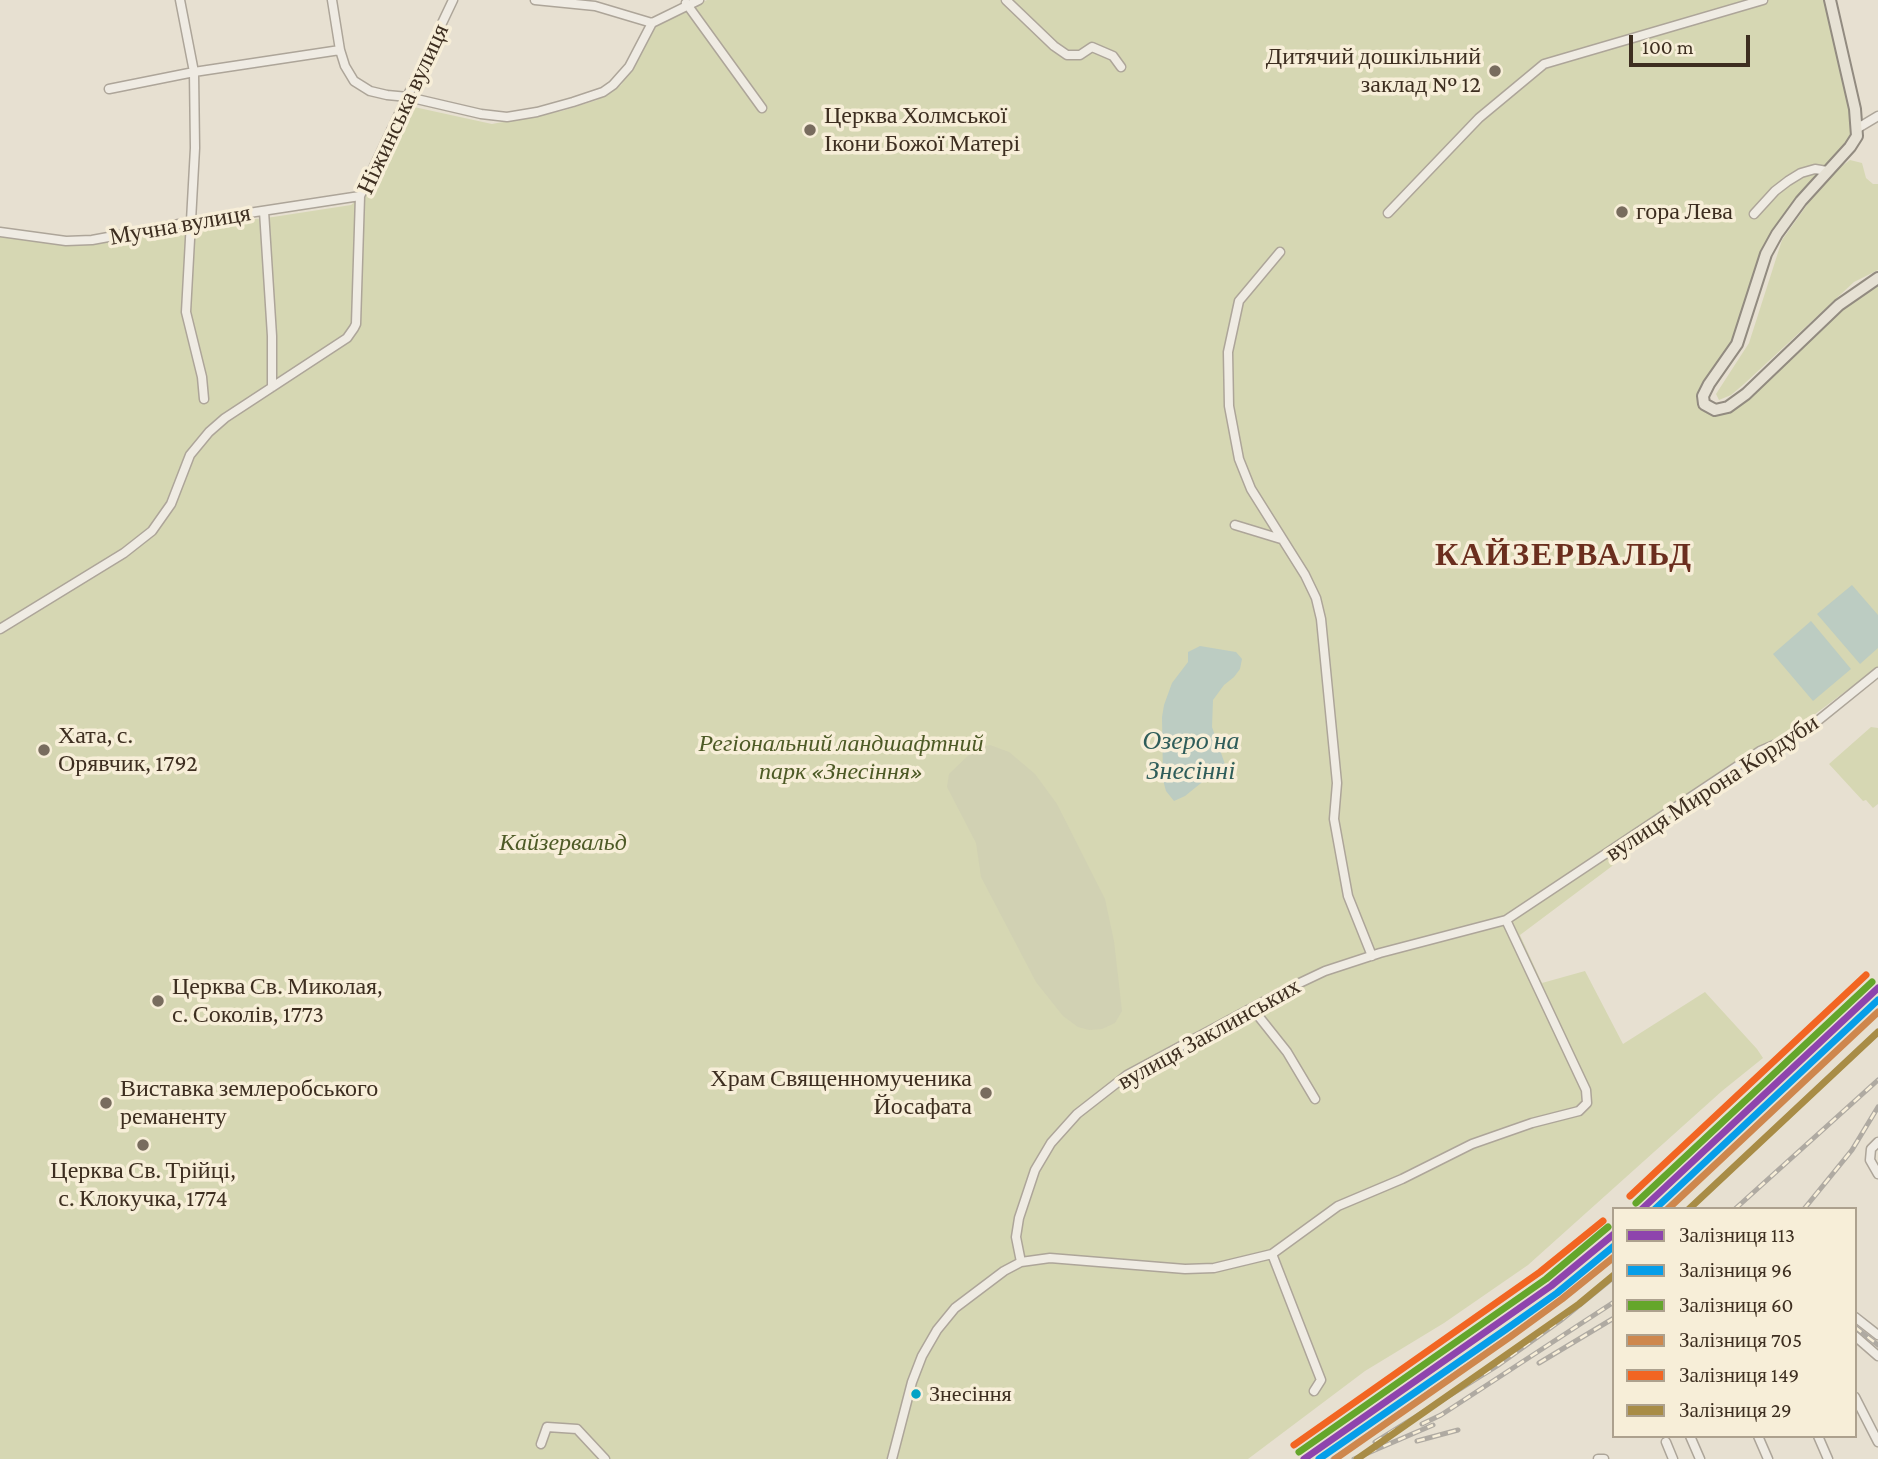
<!DOCTYPE html>
<html>
<head>
<meta charset="utf-8">
<style>
	body { margin:0 }
	#map { position:relative; width:1878px; height:1459px; overflow:hidden; background:#e7e0d1; font-family:"Crimson Pro",serif }
	canvas { display:block }
	.legend { position:absolute; left:1612px; top:1207px; width:245px; height:231px; box-sizing:border-box; background:#f7eed8; border:2px solid #ada18e; margin:0; padding:9px 12px; list-style:none; font-size:21px; color:#3d2e20 }
	.legend li { display:flex; align-items:center; gap:14px; height:35px }
	.legend b { width:35px; border:2px solid #ada18e }
	.scale { position:absolute; left:1629px; top:35px; width:121px; height:32px; box-sizing:border-box; border:4px solid #3d2e20; border-top:0; padding-left:9px; font-size:21px; line-height:24px; white-space:nowrap; color:#3d2e20; -webkit-text-stroke:5px #f7eed8; paint-order:stroke }
</style>
</head>
<body>
<div id="map">
<canvas width="1878" height="1459"></canvas>
<ul class="legend">
<li><b style="height:9px;background:#8e44ad"></b>Залізниця 113</li>
<li><b style="height:9px;background:#069ee9"></b>Залізниця 96</li>
<li><b style="height:9px;background:#64a62b"></b>Залізниця 60</li>
<li><b style="height:9px;background:#ce874d"></b>Залізниця 705</li>
<li><b style="height:9px;background:#f26522"></b>Залізниця 149</li>
<li><b style="height:9px;background:#a88c46"></b>Залізниця 29</li>
</ul>
<div class="scale">100 m</div>
</div>
<script>
const g = document.querySelector('canvas').getContext('2d');
g.lineJoin = 'round';
function fill(path, color) { g.fillStyle = color; g.fill(path, 'evenodd'); }
const shape = rows => new Path2D(rows.map(r => 'M' + r).join(''));
function trace(path, color, width, dash) { g.strokeStyle = color; g.lineWidth = width; g.lineCap = dash ? 'butt' : 'round'; g.setLineDash(dash || []); g.stroke(path); }
function label(font, color, halo, rows, align = 'center') {
  g.font = font + ' "Crimson Pro",serif'; g.lineWidth = 7; g.setLineDash([]); g.textBaseline = 'middle'; g.strokeStyle = halo; g.fillStyle = color; for (const [text, x, y, turn = 0] of rows) {
    g.save(); g.translate(x, y); g.rotate((+turn || 0) * Math.PI / 180); g.textAlign = isNaN(turn) ? turn : align; if (halo) g.strokeText(text, 0, 0); g.fillText(text, 0, 0); g.restore();
  }
}
fill(shape([
	[707,0,1825,0,1855,133,1775,232,1735,338,1701,388,1716,413,1878,280,1878,667,1520,935,1542,983,1585,971,1623,1044,1705,992,1757,1049,1763,1058,1722,1091,1528,1265,1444,1323,1365,1371,1248,1459,0,1459,0,236,44,243,86,245,200,225,273,217,351,205,369,190,414,107,492,124,562,111,597,100,621,85,657,24],
	[1850,160,1862,163,1866,178,1873,184,1878,184,1878,270,1854,282,1744,384,1731,395,1719,400,1716,394,1749,343,1782,240,1827,177],
	[1871,727,1878,728,1878,804,1873,808,1866,800,1863,801,1829,764]
]), '#d6d7b3');
fill(shape([
	[990,745,1009,752,1035,774,1057,804,1105,899,1114,941,1122,1011,1115,1023,1102,1029,1089,1030,1078,1027,1063,1016,1036,982,981,877,976,843,947,787,949,774,975,749]
]), '#d1d1b3');
fill(shape([
	[1852,585,1878,615,1878,648,1860,664,1817,614],
	[1811,621,1851,669,1813,701,1773,654],
	[1200,646,1236,652,1242,659,1240,669,1234,677,1224,685,1213,700,1212,727,1227,770,1222,775,1206,779,1185,796,1174,801,1166,791,1163,780,1162,717,1164,705,1172,683,1188,662,1188,652]
]), '#bcccc2');
const minor = shape([
	[180,0,194,72,195,148,186,312,202,377,204,399],
	[332,0,340,50,345,66,354,81,370,91,387,95,408,97,481,114,507,117,537,112,573,102,603,92,613,85,629,67,652,23],
	[535,0,595,6,652,23,699,0],
	[1006,0,1054,46,1067,55,1080,55,1092,47,1113,56,1121,67],
	[686,3,762,108],
	[109,89,194,72,340,50],
	[1858,128,1878,116],
	[264,211,272,336,272,387],
	[1388,213,1479,118,1544,64,1763,0],
	[1754,214,1775,191,1788,181,1801,173,1815,169,1827,171],
	[0,232,66,241,92,240,190,222,360,196],
	[1280,252,1239,301,1228,352,1229,406,1239,459,1251,489,1305,575,1316,598,1321,619,1337,783,1334,819,1348,896,1372,956],
	[1235,525,1281,539],
	[0,629,124,553,152,531,171,504,190,455,209,432,225,418,347,338,354,328,356,324,360,196,453,0],
	[1252,1008,1287,1052,1315,1099],
	[1878,1142,1871,1149,1870,1160,1878,1174],
	[1272,1254,1321,1380,1314,1391],
	[1021,1262,1016,1237,1019,1218,1035,1170,1051,1143,1077,1114,1127,1075,1287,989,1325,971,1380,953,1506,920,1760,751,1795,736,1815,723,1878,672],
	[1855,1317,1878,1335],
	[1855,1336,1878,1356],
	[1855,1397,1878,1442],
	[1690,1436,1700,1459],
	[1758,1436,1768,1459],
	[1818,1436,1828,1459],
	[1666,1442,1673,1459],
	[541,1444,547,1427,577,1429,605,1459],
	[892,1459,912,1382,922,1356,937,1330,955,1308,1004,1271,1021,1262,1050,1258,1185,1269,1214,1268,1272,1254,1338,1206,1402,1179,1472,1144,1532,1123,1579,1111,1587,1103,1586,1090,1506,920],
	[1598,1459,1604,1459]
]);
const major = shape([
	[1830,0,1855,109,1857,136,1850,147,1801,201,1777,234,1766,254,1737,344,1709,384,1703,396,1704,404,1715,410,1728,407,1746,394,1839,305,1878,278]
]);
trace(minor, '#ada599', 11);
trace(major, '#928b80', 14);
trace(minor, '#efebe3', 8);
trace(major, '#e6e1d4', 10);
const rail = shape([
	[1666,1209,1878,1012],
	[1689,1209,1878,1032],
	[1735,1209,1878,1080],
	[1804,1209,1852,1150,1878,1107],
	[1855,1327,1878,1345],
	[1539,1363,1614,1318],
	[1422,1424,1441,1415,1614,1302],
	[1417,1441,1458,1430],
	[1375,1442,1497,1366,1560,1321,1614,1277],
	[1333,1459,1543,1313,1614,1257],
	[1354,1459,1433,1425]
]);
trace(rail, '#afaaa2', 5);
trace(rail, '#f7eed8', 2.5, [8]);
trace(shape([
	[1642,1209,1878,988],
	[1304,1459,1551,1286,1614,1234]
]), '#8e44ad', 7);
trace(shape([
	[1655,1209,1878,1000],
	[1319,1459,1505,1330,1557,1293,1614,1246]
]), '#069ee9', 7);
trace(shape([
	[1636,1203,1872,982],
	[1299,1452,1546,1279,1608,1227]
]), '#64a62b', 7);
trace(shape([
	[1668,1209,1878,1012],
	[1335,1459,1510,1337,1562,1299,1614,1257]
]), '#ce874d', 7);
trace(shape([
	[1630,1196,1866,975],
	[1294,1445,1540,1272,1603,1221]
]), '#f26522', 7);
trace(shape([
	[1689,1209,1878,1032],
	[1357,1459,1579,1304,1614,1275]
]), '#a88c46', 7);
for (const [x, y, r, color] of [
	[1495,71,7,"#786c5e"],
	[810,130,7,"#786c5e"],
	[1622,212,7,"#786c5e"],
	[44,750,7,"#786c5e"],
	[158,1001,7,"#786c5e"],
	[986,1093,7,"#786c5e"],
	[106,1103,7,"#786c5e"],
	[143,1145,7,"#786c5e"],
	[916,1394,6,"#03a3c5"]
]) { const dot = new Path2D(); dot.arc(x, y, r, 0, 2 * Math.PI); g.fillStyle = color; g.fill(dot); trace(dot, '#f7eed8', 2.5); }
label('22px', '#3d2e20', '#f7eed8', [
	["Знесіння",929,1394]
], 'left');
label('24px', '#3d2e20', '#f7eed8', [
	["Дитячий дошкільний",1481,57,"right"],
	["заклад № 12",1481,85,"right"],
	["Церква Холмської",824,116],
	["Ікони Божої Матері",824,144],
	["гора Лева",1636,212],
	["Хата, с.",58,736],
	["Орявчик, 1792",58,764],
	["Церква Св. Миколая,",172,987],
	["с. Соколів, 1773",172,1015],
	["Храм Священномученика",972,1079,"right"],
	["Йосафата",972,1107,"right"],
	["Виставка землеробського",120,1089],
	["реманенту",120,1117],
	["Церква Св. Трійці,",143,1171,"center"],
	["с. Клокучка, 1774",143,1199,"center"]
], 'left');
label('24px', '#3d2e20', '#f7eed8', [
	["Ніжинська вулиця",403,109,-65],
	["Мучна вулиця",180,225,-10],
	["вулиця Мирона Кордуби",1712,788,-33],
	["вулиця Заклинських",1209,1034,-29]
]);
label('italic 24px', '#4d5a26', '#f7eed8', [
	["Регіональний ландшафтний",841,744],
	["парк «Знесіння»",841,772],
	["Кайзервальд",563,843]
]);
label('italic 26px', '#2f5d5a', '#f7eed8', [
	["Озеро на",1191,741],
	["Знесінні",1191,771]
]);
g.letterSpacing = '2px';
label('bold 32px', '#6b2e1e', '#f7eed8', [
	["КАЙЗЕРВАЛЬД",1564,555]
]);
g.letterSpacing = '0px';
</script>
</body>
</html>
